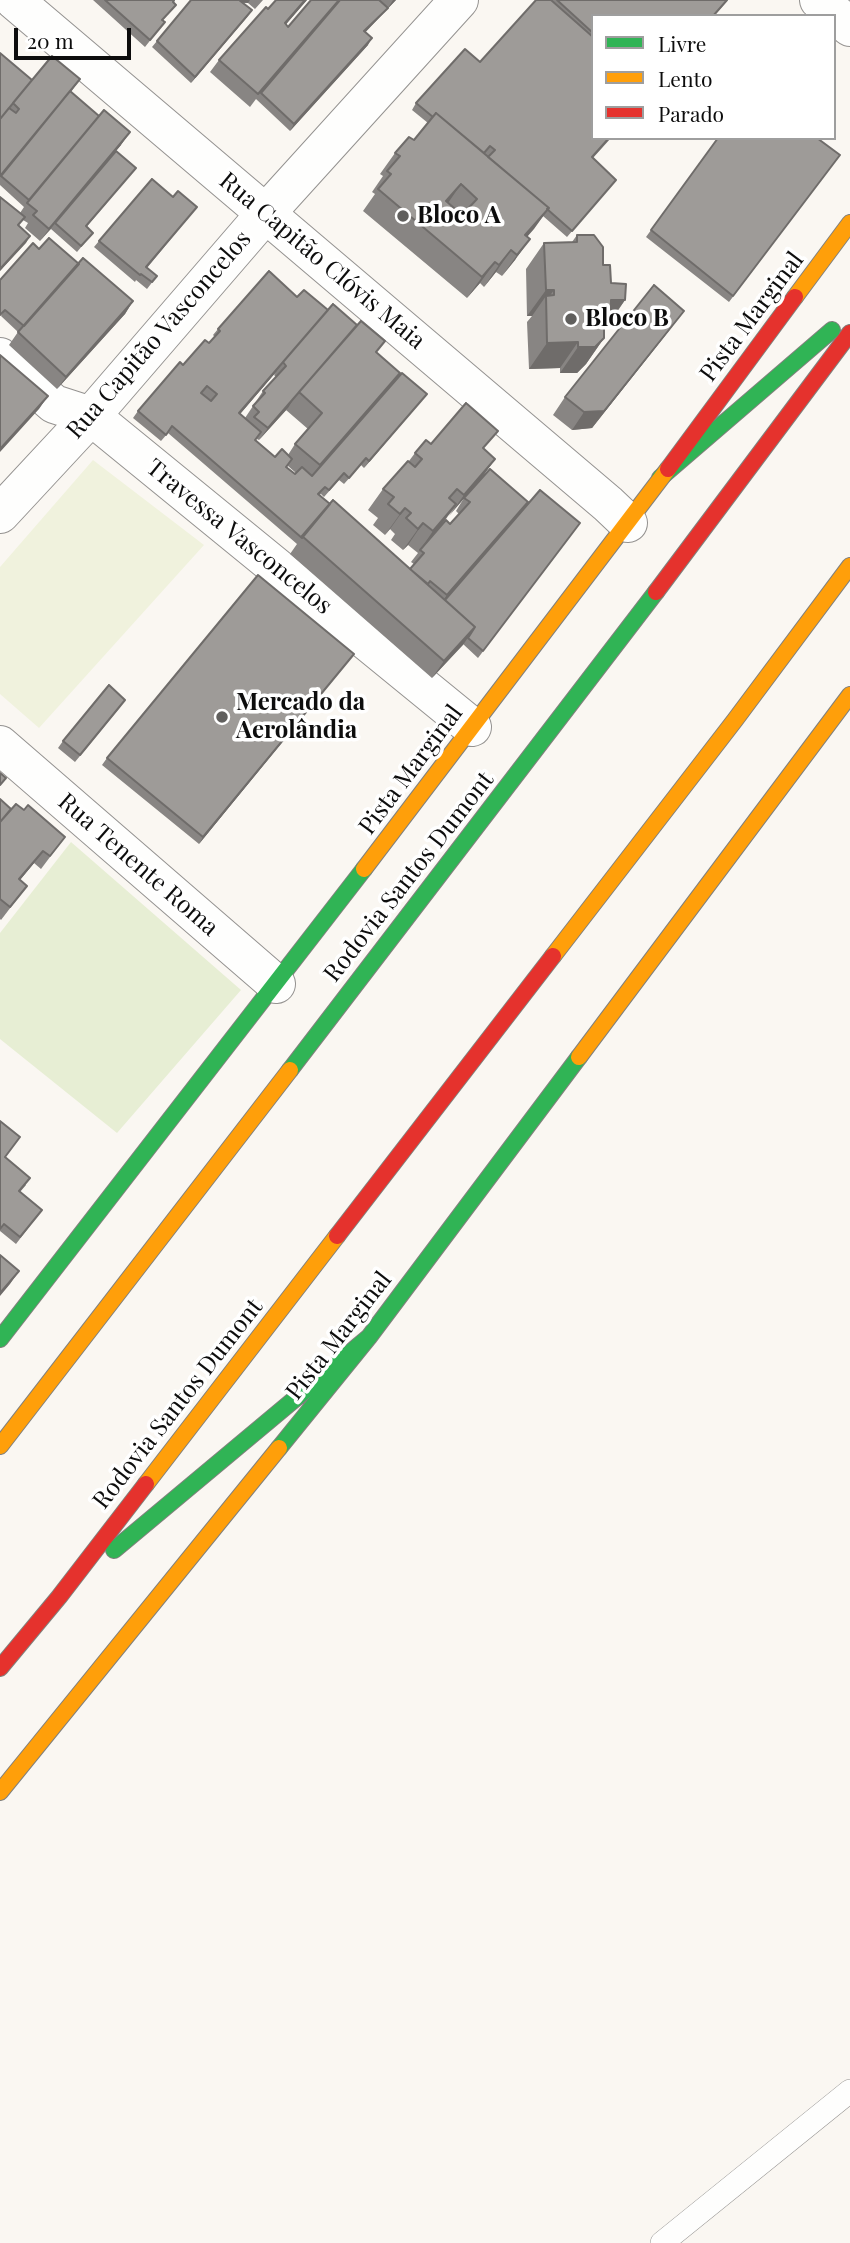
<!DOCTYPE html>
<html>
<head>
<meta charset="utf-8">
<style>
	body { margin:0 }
	#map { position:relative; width:850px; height:2243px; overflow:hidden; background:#faf7f2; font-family:"Playfair Display",serif }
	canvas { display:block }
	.legend { position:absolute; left:591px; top:14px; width:245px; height:126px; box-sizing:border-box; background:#fff; border:2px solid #9e9e9e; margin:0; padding:9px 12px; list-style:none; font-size:21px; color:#0d0d0d }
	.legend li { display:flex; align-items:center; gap:14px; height:35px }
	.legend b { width:35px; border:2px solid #9e9e9e }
	.scale { position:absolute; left:14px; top:28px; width:117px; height:32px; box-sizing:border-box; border:4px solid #0d0d0d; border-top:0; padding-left:9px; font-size:21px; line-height:24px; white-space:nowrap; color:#0d0d0d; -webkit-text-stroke:5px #fff; paint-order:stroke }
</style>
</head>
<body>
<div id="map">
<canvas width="850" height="2243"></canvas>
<ul class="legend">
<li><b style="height:9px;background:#30b455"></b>Livre</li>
<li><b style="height:9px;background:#ff9f0a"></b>Lento</li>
<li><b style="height:9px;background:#e5322d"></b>Parado</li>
</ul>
<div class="scale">20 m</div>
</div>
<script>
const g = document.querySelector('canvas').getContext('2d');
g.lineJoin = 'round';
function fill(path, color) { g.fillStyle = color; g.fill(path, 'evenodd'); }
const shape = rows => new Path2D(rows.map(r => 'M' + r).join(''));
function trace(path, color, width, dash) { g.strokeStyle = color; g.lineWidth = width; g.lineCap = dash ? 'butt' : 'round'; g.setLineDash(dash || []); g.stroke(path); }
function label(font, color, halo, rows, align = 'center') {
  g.font = font + ' "Playfair Display",serif'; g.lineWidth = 7; g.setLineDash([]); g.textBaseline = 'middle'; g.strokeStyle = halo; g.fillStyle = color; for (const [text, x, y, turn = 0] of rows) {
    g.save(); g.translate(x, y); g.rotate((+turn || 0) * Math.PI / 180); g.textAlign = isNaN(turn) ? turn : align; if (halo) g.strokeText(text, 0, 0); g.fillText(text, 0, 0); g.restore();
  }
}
fill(shape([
	[71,842,241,990,117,1133,0,1039,0,933]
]), '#e7eed4');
fill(shape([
	[93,460,204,545,39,728,0,694,0,567]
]), '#f0f2dd');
const lane = shape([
	[662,2243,850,2091]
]);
const street = shape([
	[14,0,608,504,628,523],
	[819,0,850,27],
	[0,357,54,404,91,416,472,727],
	[0,514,91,416,266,213,459,0],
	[0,745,276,984]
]);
const fast = shape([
	[660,478,832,330],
	[290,1070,656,592],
	[0,1339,364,869],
	[279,1448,369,1337,579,1057],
	[114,1550,369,1337]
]);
const slow = shape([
	[795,297,850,223],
	[364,869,668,469],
	[553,956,735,720,850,566],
	[579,1057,850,695],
	[0,1446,290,1070],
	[146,1484,337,1236],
	[0,1792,279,1448]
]);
const jam = shape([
	[668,469,795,297],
	[656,592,850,333],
	[337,1236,553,956],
	[0,1668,59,1597,146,1484]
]);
trace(lane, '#949290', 24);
trace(street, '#949290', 40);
trace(fast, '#81807d', 18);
trace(slow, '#81807d', 18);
trace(jam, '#81807d', 18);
trace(lane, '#fefefd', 23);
trace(street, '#fefefd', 38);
trace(fast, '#30b455', 16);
trace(slow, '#ff9f0a', 16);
trace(jam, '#e5322d', 16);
fill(shape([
	[93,0,175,0,174,2,176,5,163,20,160,28,145,47],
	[191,0,263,0,255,9,248,3,243,3,247,17,191,83,152,47],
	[276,0,307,0,286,24,288,27,311,0,396,0,365,32,368,45,290,131,256,99,250,107,210,72,219,60],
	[536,0,728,0,714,16,593,16,593,138,611,138,593,158,616,180,567,237,543,216,527,236,515,260,502,276,496,272,484,287,480,283,467,298,363,211,375,194,372,192,383,176,380,174,395,153,414,140,428,123,412,110,416,103,480,62],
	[0,53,32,80,80,79,71,92,121,145,116,151,136,168,86,227,93,233,77,252,51,229,40,241,25,228,28,223,23,220,18,226,30,236,0,271,0,197,20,213,24,207,0,185],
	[718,138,840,155,729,302,646,237],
	[173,197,197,207,147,268,157,276,147,289,136,280,135,282,94,247,99,241],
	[577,235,603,265,611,283,625,300,607,327,604,328,604,338,586,364,577,373,560,373,560,368,529,369,527,322,532,316,527,316,526,269,544,243,572,242],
	[39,249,79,264,133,301,125,314,57,389,9,345,18,332,1,316],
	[297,297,377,353,391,385,427,394,364,468,361,465,344,484,339,480,324,497,321,494,319,495,410,569,414,564,411,562,418,553,408,545,403,550,391,540,395,534,390,529,385,535,373,525,378,518,368,510,383,489,409,461,415,453,431,444,485,450,495,459,480,480,448,516,442,525,450,524,459,514,456,511,464,498,528,502,580,523,478,658,463,644,432,678,290,554,297,544,168,433,161,441,133,418,138,411,183,365,209,343,215,337,213,335,218,329],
	[276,372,274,375,276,377,263,391,245,418,240,414],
	[288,408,286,410,308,429,295,444,288,455,275,457,256,440,257,439,259,440],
	[288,466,296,473,295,474,287,467],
	[671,328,592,428,572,430,553,415,565,397],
	[349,660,199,844,102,765,107,758],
	[121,706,75,762,58,748,63,741],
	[0,799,11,809,24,810,65,837,41,869,34,863,20,880,27,886,1,920,0,919],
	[0,1121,5,1158,26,1185,20,1192,42,1210,16,1244,0,1231]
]), '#888583');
fill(shape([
	[239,0,250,0,248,3,238,2],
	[305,0,307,0,276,36,285,23],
	[393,0,396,0,360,38,364,31,388,8],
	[252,10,247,17,191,83,195,77],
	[372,38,368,45,290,131,294,124],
	[130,132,121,145,40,241,49,229],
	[136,168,131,174,81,233,86,226],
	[461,184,446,206,446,201],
	[549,208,534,229,514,252,525,235],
	[30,236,26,243,0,271,0,269],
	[530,239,515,260,502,276,517,255],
	[511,250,496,272,484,287,499,265],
	[495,262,480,283,467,298,482,277],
	[546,290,554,290,546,301,546,296,532,316,527,316],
	[611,300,625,300,593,344],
	[133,301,125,314,57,389,66,377],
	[684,311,671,328,592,428,572,430,584,412],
	[604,338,586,364,577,373,560,373,578,347],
	[578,342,560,368,529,369,547,343],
	[280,366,276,372,235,420,239,413],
	[400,373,388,390,308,482,320,465],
	[427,394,422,400,364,468,369,461],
	[296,395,288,408,259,440,268,428],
	[48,396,39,409,0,452,0,449],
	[495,459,480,480,449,516,464,495],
	[528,502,520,515,438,607,447,595],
	[456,504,441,525,418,553,433,531],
	[405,508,390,529,385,535,400,514],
	[423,523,408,545,403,550,418,529],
	[475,627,463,645,432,678,444,661],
	[354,654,349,660,199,844,203,837],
	[43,851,34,863,10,892,19,879],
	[19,1271,10,1284,0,1296,0,1293]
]), '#6f6c6a');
const building = shape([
	[105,0,174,0,173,2,176,5,162,20,165,22,150,40,105,0],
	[191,0,239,0,252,10,195,77,157,41,191,0],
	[276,0,305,0,285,23,288,27,311,0,339,0,258,94,219,60,266,7,268,9,276,0],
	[340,0,379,0,388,8,364,31,372,38,294,124,261,93,340,0],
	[536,0,551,0,593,37,593,138,609,138,592,157,616,180,572,231,547,209,549,208,488,157,495,150,490,146,484,153,436,113,433,117,416,103,465,49,480,62,536,0],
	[557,0,727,0,713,16,593,16,593,33,557,0],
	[0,53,32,80,0,119,0,53],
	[52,56,80,79,0,176,0,119,9,108,16,113,19,109,13,103,52,56],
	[70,91,99,116,29,200,1,176,70,91],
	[104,110,130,132,49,229,33,215,37,211,27,203,104,110],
	[436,113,549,208,525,235,530,239,517,255,511,250,499,265,495,262,482,277,378,189,391,174,387,171,400,156,395,153,409,137,414,140,436,113],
	[461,184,477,199,462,215,446,201,461,184],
	[718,138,817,138,840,155,733,296,651,230,718,138],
	[116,151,136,168,86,226,93,233,81,246,55,223,116,151],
	[152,179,173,197,178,191,197,207,146,267,157,276,152,282,141,274,140,275,99,241,152,179],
	[0,197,25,217,18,225,30,236,0,269,0,197],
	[577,235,594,235,603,247,603,265,610,265,611,283,626,284,625,300,611,300,611,318,604,318,604,338,595,347,578,347,578,342,547,343,546,296,554,295,554,290,546,290,544,243,577,242,577,235],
	[49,238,79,264,24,326,5,310,0,315,0,280,33,243,39,249,49,238],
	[83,258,133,301,66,377,18,332,83,258],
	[269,271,297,297,304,290,328,310,239,413,261,432,255,440,275,457,282,449,292,459,286,467,295,474,302,467,312,476,402,373,427,394,369,461,366,458,349,478,344,473,329,490,325,487,318,494,330,504,302,538,172,426,166,435,138,411,180,362,183,365,205,340,209,343,220,331,218,329,269,271],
	[207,386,217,394,211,401,201,393,207,386],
	[654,285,684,311,604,411,584,412,565,397,654,285],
	[333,304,357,325,268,428,254,417,259,412,253,406,265,393,263,391,286,366,283,362,333,304],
	[361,321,385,341,376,352,400,373,320,465,295,444,322,413,299,392,361,321],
	[0,355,48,396,0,449,0,355],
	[466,403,498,431,483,448,495,459,464,495,457,489,449,498,456,504,433,531,423,523,418,529,406,518,411,513,405,508,400,514,388,504,394,497,383,489,408,461,415,467,422,459,415,453,426,440,431,444,466,403],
	[490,469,528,502,447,595,430,581,428,584,410,569,424,553,420,550,446,520,450,524,470,502,464,498,490,469],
	[540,490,580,523,483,651,468,638,475,627,445,600,540,490],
	[333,500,475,627,444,661,302,536,333,500],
	[258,575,354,654,203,837,107,758,258,575],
	[109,685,125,700,80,755,63,741,109,685],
	[0,773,6,778,0,785,0,773],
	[0,799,11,809,0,822,0,799],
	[16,804,24,810,28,805,65,837,50,856,43,851,19,879,27,886,10,907,0,899,0,822,16,804],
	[0,1121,20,1137,5,1157,30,1178,19,1191,42,1210,20,1237,4,1224,0,1229,0,1121],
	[0,1255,19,1271,0,1293,0,1255]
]);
fill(building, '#9e9b98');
trace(building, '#6f6c6a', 2);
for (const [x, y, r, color] of [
	[403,216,7,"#605f5d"],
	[571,319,7,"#605f5d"],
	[222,717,7,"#605f5d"]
]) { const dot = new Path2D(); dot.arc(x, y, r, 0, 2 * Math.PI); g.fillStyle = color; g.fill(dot); trace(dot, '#fff', 2.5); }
label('bold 24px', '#0d0d0d', '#fff', [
	["Bloco A",417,216],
	["Bloco B",585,319],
	["Mercado da",236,703],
	["Aerolândia",236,731]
], 'left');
label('24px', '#0d0d0d', '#fff', [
	["Rua Capitão Clóvis Maia",322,261,40],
	["Pista Marginal",752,317,-53],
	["Rua Capitão Vasconcelos",159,335,-49],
	["Travessa Vasconcelos",239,537,39],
	["Pista Marginal",411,770,-53],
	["Rua Tenente Roma",138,865,41],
	["Rodovia Santos Dumont",409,877,-52],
	["Pista Marginal",339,1336,-52],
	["Rodovia Santos Dumont",178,1404,-52]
]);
</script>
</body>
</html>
